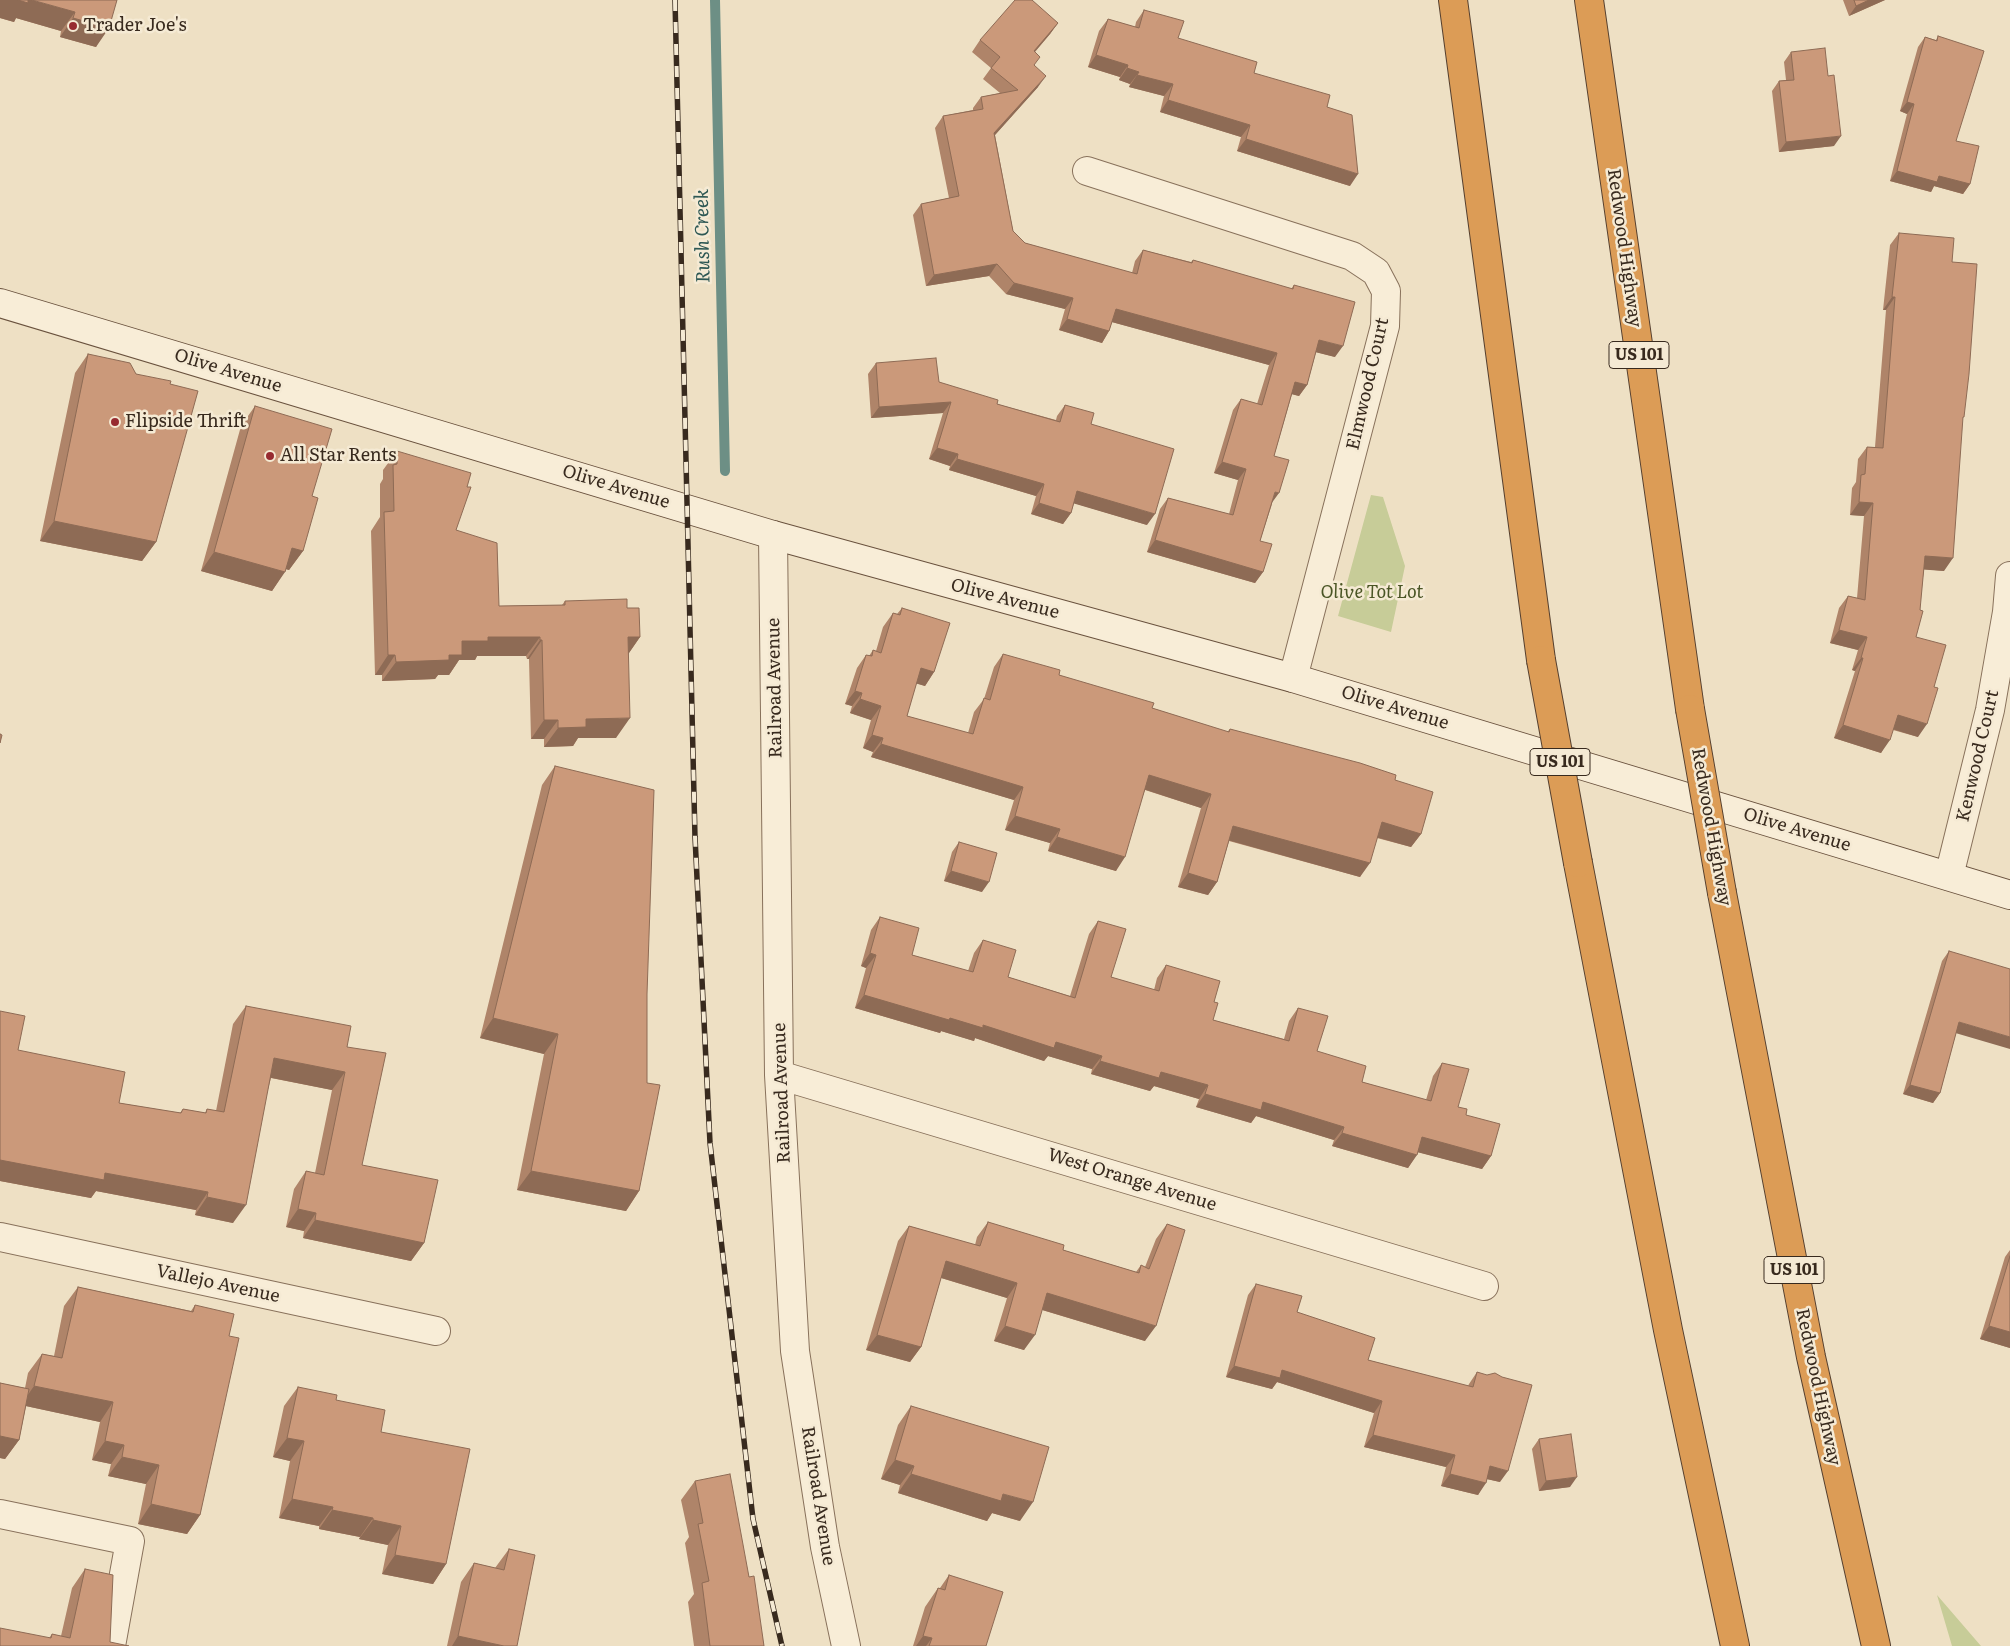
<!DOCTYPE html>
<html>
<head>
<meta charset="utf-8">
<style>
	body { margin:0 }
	canvas { display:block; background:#eee0c4 }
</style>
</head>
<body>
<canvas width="2010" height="1646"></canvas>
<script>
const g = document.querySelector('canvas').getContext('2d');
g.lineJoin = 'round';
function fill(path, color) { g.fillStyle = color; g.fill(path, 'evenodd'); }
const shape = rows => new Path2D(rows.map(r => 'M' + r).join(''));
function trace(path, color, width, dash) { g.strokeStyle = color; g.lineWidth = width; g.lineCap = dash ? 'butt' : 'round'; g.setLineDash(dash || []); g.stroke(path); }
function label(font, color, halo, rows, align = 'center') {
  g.font = font + ' Literata,serif'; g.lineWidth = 5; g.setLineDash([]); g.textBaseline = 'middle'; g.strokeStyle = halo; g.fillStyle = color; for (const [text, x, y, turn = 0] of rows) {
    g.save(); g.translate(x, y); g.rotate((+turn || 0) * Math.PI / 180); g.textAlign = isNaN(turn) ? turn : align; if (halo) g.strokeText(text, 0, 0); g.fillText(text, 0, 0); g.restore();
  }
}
fill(shape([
	[1371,495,1383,497,1405,566,1391,632,1338,616],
	[1937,1595,1981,1646,1952,1646]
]), '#c7cc98');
trace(shape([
	[715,0,725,471]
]), '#6d8f85', 10);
const street = shape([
	[1087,171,1352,256,1376,272,1386,291,1385,326,1293,678],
	[773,535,779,1075,795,1351,825,1547,846,1646],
	[1949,876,1990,710,2007,612,2010,576],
	[779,1075,1484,1286],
	[0,1237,436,1331],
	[0,1514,130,1541,111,1646]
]);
const secondary = shape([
	[0,303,773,535,1293,678,2010,895]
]);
const highway = shape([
	[1453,0,1541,660],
	[1589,0,1690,709],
	[1578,863,1668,1330,1735,1646],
	[1722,893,1811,1357,1876,1646]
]);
trace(street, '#88715b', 30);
trace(secondary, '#6a523e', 30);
trace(highway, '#56402f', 30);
trace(street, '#f8edd7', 28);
trace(secondary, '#f8edd7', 28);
trace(highway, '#dc9c56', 28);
const rail = shape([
	[675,0,695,837,710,1143,753,1519,782,1646]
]);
trace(rail, '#382a1e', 5.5);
trace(rail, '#f5ead4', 4, [11]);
const highwayBridge = shape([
	[1541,660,1578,863],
	[1690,709,1722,893]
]);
trace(highwayBridge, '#56402f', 30, []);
trace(highwayBridge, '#dc9c56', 28);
fill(shape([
	[117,0,96,47,60,37,61,31,16,18,14,22,0,18],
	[1843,0,1885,0,1849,16],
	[1144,10,1178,38,1327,107,1350,186,1237,151,1241,137,1160,112,1164,96,1129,87,1130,84,1119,80,1120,77,1088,67,1099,31,1108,19,1135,27,1136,22],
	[1058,23,1050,34,1035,52,1034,66,1038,87,995,135,1013,231,1025,243,1132,273,1135,261,1143,250,1191,262,1193,260,1291,289,1294,285,1335,357,1316,352,1307,385,1299,396,1292,394,1274,456,1272,504,1260,541,1263,572,1255,583,1147,552,1160,509,1168,498,1229,514,1238,480,1214,473,1233,410,1241,399,1257,404,1269,365,1112,322,1109,331,1102,343,1059,330,1065,309,1006,294,989,276,926,286,913,215,921,204,949,198,935,128,943,116,973,110,973,108,981,97,1000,93,983,79,991,68,972,52,980,40],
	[1938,36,1956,141,1970,184,1963,194,1934,186,1931,192,1890,181,1907,114,1900,111,1918,47,1925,37,1936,40],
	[1791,52,1834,146,1779,152,1772,91,1779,81,1786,80,1784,62],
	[1899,233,1952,262,1962,420,1944,571,1924,569,1916,637,1918,737,1893,730,1881,753,1834,738,1855,671,1852,670,1858,650,1830,643,1839,608,1848,596,1857,598,1864,516,1850,515,1852,488,1856,482,1858,459,1867,447,1875,447,1886,310,1883,310,1890,245],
	[88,354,136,374,170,384,156,542,142,561,40,541,75,373],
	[876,363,939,382,997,404,1056,420,1057,416,1065,405,1091,424,1147,525,1074,503,1071,513,1063,524,1031,514,1036,496,949,470,950,466,929,459,943,413,871,418,868,374],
	[255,406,312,496,303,551,289,570,286,569,272,591,201,571,241,426],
	[397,451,467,487,456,530,499,606,562,605,565,601,627,608,640,637,628,654,616,738,578,738,573,746,544,747,544,739,531,739,529,659,527,659,526,656,477,656,475,660,459,660,449,675,438,675,435,679,382,681,382,675,375,675,371,531,380,517,380,484,383,479,383,470],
	[902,608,934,672,925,686,916,683,907,716,968,733,974,712,984,699,994,667,1003,654,1059,675,1152,708,1227,732,1230,729,1395,780,1421,834,1411,847,1377,838,1360,877,1229,841,1217,882,1208,895,1178,887,1201,808,1145,790,1116,871,1048,851,1050,843,1005,830,1014,800,871,757,873,752,863,748,871,720,850,713,852,706,845,704,857,668,866,655,869,656,873,650,876,651,883,627,893,613,897,614],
	[555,766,647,994,647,1083,639,1191,626,1211,517,1190,544,1054,480,1038,542,785],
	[959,842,982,892,944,881,952,852],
	[880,917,912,955,968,971,974,953,983,940,1008,977,1070,996,1089,934,1098,921,1111,977,1154,990,1157,978,1166,965,1214,1002,1213,1020,1284,1039,1289,1021,1298,1008,1317,1051,1362,1082,1426,1100,1433,1076,1442,1063,1458,1107,1466,1115,1491,1156,1482,1169,1418,1152,1408,1168,1332,1146,1334,1140,1256,1116,1251,1123,1196,1107,1199,1099,1154,1086,1150,1091,1091,1074,1092,1069,1048,1056,1044,1061,975,1038,974,1041,941,1031,940,1033,855,1008,866,968,861,966,871,930],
	[1949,951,1956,1033,1940,1093,1933,1103,1903,1094,1942,961],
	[246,1006,347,1047,362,1165,424,1243,411,1261,303,1238,304,1231,286,1227,294,1189,306,1171,315,1173,332,1090,271,1078,233,1223,195,1215,196,1210,96,1191,91,1198,0,1181,0,1011,18,1050,119,1103,180,1113,183,1109,205,1113,207,1109,216,1111,233,1024],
	[988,1222,1063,1250,1136,1272,1141,1265,1145,1267,1156,1239,1167,1224,1145,1341,1042,1310,1024,1350,994,1341,1007,1298,941,1278,921,1347,910,1362,866,1350,898,1241,909,1226,975,1245,977,1237],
	[2010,1250,2010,1348,1980,1339,2005,1257],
	[1256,1284,1368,1360,1468,1386,1469,1384,1477,1372,1500,1482,1487,1479,1478,1495,1441,1486,1446,1467,1364,1447,1374,1413,1277,1382,1272,1389,1226,1377,1248,1295],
	[78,1287,191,1311,195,1305,229,1336,200,1515,187,1534,138,1524,146,1484,108,1476,111,1464,92,1460,100,1422,26,1406,19,1440,5,1459,0,1458,0,1383,25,1388,28,1373,42,1354,54,1356,64,1306],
	[298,1387,336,1400,381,1432,446,1564,433,1584,382,1574,388,1545,359,1539,360,1537,319,1529,319,1526,279,1518,290,1461,273,1457,284,1406],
	[911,1406,1020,1521,992,1513,987,1521,898,1493,900,1485,881,1479,898,1425],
	[1539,1439,1570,1487,1539,1491,1532,1449],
	[695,1481,749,1577,764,1646,694,1646,688,1602,694,1594,685,1543,689,1537,681,1500],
	[509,1549,517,1646,447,1646,461,1582,474,1563,495,1568],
	[85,1569,110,1642,49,1638,52,1634,61,1636,72,1588],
	[949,1575,986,1646,913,1646,925,1607,938,1588,940,1588]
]), '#af8469');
fill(shape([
	[0,0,32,0,75,12,61,31,16,18,14,22,0,18],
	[1869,0,1885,0,1849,16,1856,6],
	[73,18,109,28,96,47,60,37],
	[1058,23,1050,34,1026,62,1034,51],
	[1096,55,1128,65,1120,77,1088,67],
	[1127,68,1139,72,1130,84,1119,80],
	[1137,75,1173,84,1164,96,1129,87],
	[1046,76,1038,87,986,145,994,133],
	[1168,100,1250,125,1241,137,1160,112],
	[1907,102,1914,104,1907,114,1900,111],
	[1841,136,1834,146,1779,152,1786,142],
	[1246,139,1358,174,1350,186,1237,151],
	[1897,171,1939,176,1970,184,1963,194,1934,186,1931,192,1890,181],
	[997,264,989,276,926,286,934,275],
	[1014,283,1073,298,1065,309,1006,294],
	[1892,297,1895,297,1886,310,1883,310],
	[1116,309,1277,353,1269,365,1108,321],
	[1067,319,1109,331,1102,343,1059,330],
	[1319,340,1343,346,1335,357,1311,351],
	[1295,382,1307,385,1299,396,1287,393],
	[951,402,943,413,871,418,879,407],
	[937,448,958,454,950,466,929,459],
	[957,459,1044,484,1036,496,949,470],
	[1222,462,1246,469,1238,480,1214,473],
	[1077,491,1155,514,1147,525,1069,502],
	[1275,492,1279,493,1271,504],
	[1859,502,1873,503,1864,516,1850,515],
	[1039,503,1071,513,1063,524,1031,514],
	[54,521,156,542,142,561,40,541],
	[1155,540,1263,572,1255,583,1147,552],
	[292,548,303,551,289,570,279,567],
	[214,552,285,572,272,591,201,571],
	[1925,556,1953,558,1944,571,1916,569],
	[1839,630,1867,637,1858,650,1830,643],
	[488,637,540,637,526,656,477,656,475,660,459,660,449,675,438,675,435,679,382,681,396,662,449,655,462,641],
	[628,637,640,637,627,656],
	[540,640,542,640,529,659,527,659],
	[388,655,395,655,382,675,375,675],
	[1861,658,1863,658,1855,671,1852,670],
	[921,668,934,672,925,686,911,682],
	[855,691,862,693,852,706,845,704],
	[860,699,881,706,871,720,850,713],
	[1898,715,1927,724,1918,737,1889,728],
	[630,718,616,738,578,738,573,746,544,747,558,728,586,719],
	[544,720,558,720,544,739,531,739],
	[1843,725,1890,740,1881,753,1834,738],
	[872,735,883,738,873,752,863,748],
	[881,744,1023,787,1014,800,871,757],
	[1149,775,1211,794,1201,808,1140,788],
	[1015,816,1060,829,1050,843,1005,830],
	[1382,822,1421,834,1411,847,1372,836],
	[1233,826,1370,863,1360,877,1224,839],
	[1057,837,1125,857,1116,871,1048,851],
	[951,871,989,882,982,892,944,881],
	[1188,873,1217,882,1208,895,1178,887],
	[870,953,876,955,866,968,861,966],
	[864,995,950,1018,1056,1042,1102,1056,1092,1069,1048,1056,1044,1061,975,1038,974,1041,941,1031,940,1033,855,1008],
	[493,1018,558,1034,544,1054,480,1038],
	[1959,1022,2010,1037,2010,1049,1952,1032],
	[274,1058,345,1072,332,1090,262,1076],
	[1100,1061,1161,1072,1208,1085,1199,1099,1154,1086,1150,1091,1091,1074],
	[1910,1085,1940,1093,1933,1103,1903,1094],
	[1205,1094,1263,1102,1344,1127,1334,1140,1256,1116,1251,1123,1196,1107],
	[1342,1133,1417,1155,1408,1168,1332,1146],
	[1422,1137,1491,1156,1482,1169,1413,1151],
	[0,1160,105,1173,208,1192,196,1210,96,1191,91,1198,0,1181],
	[531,1171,639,1191,626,1211,517,1190],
	[207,1197,246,1205,233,1223,195,1215],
	[298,1209,316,1213,304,1231,286,1227],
	[315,1220,424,1243,411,1261,303,1238],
	[946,1261,1017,1283,1007,1298,935,1276],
	[1047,1293,1156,1326,1145,1341,1036,1308],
	[1005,1326,1035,1335,1024,1350,994,1341],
	[1989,1326,2010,1332,2010,1348,1980,1339],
	[877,1335,921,1347,910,1362,866,1350],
	[1234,1366,1282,1370,1382,1401,1374,1413,1277,1382,1272,1389,1226,1377],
	[34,1386,113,1402,100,1422,21,1405],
	[1373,1435,1455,1455,1446,1467,1364,1447],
	[0,1436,19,1440,5,1459,0,1458],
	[287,1438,304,1441,290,1461,273,1457],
	[105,1441,124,1445,111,1464,92,1460],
	[122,1457,159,1465,146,1484,108,1476],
	[895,1460,914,1466,900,1485,881,1479],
	[1490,1466,1508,1471,1500,1482,1482,1478],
	[911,1474,1003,1494,1033,1502,1020,1521,992,1513,987,1521,898,1493],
	[1450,1474,1486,1483,1478,1495,1441,1486],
	[1577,1477,1570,1487,1539,1491,1546,1481],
	[292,1499,333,1507,319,1526,279,1518],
	[151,1504,200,1515,187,1534,138,1524],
	[332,1510,373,1518,360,1537,319,1529],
	[373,1520,401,1526,388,1545,359,1539],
	[395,1555,446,1564,433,1584,382,1574],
	[458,1636,504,1646,452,1646],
	[923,1636,932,1638,926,1646,916,1646]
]), '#8e6b55');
const building = shape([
	[18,0,28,0,28,3,18,0],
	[32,0,117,0,109,28,73,18,75,12,32,0],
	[1015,0,1032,0,1058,23,1034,51,1040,57,1034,65,1046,76,994,133,1013,231,1025,243,1137,274,1143,250,1192,263,1193,260,1293,289,1294,285,1355,302,1343,346,1319,340,1307,385,1295,382,1274,456,1289,460,1279,493,1275,492,1260,541,1272,544,1263,572,1155,540,1168,498,1233,515,1246,469,1222,462,1241,399,1262,405,1277,353,1116,309,1109,331,1067,319,1073,298,1014,283,997,264,934,275,921,204,959,196,943,116,983,109,981,97,1018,90,991,68,1000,57,980,40,1015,0],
	[1854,0,1869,0,1856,6,1854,0],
	[1144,10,1184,21,1178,38,1257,62,1254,73,1330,95,1327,107,1352,115,1358,174,1246,139,1250,125,1168,100,1173,84,1137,75,1139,72,1127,68,1128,65,1096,55,1108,19,1139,28,1144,10],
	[1938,36,1984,51,1956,141,1979,146,1970,184,1939,176,1937,182,1897,171,1914,104,1907,102,1925,37,1937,41,1938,36],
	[1825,48,1828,76,1834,75,1841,136,1786,142,1779,81,1794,80,1791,52,1825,48],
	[1899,233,1954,238,1952,262,1977,264,1969,374,1964,417,1963,417,1953,558,1925,556,1920,610,1923,611,1916,637,1946,645,1934,687,1938,688,1927,724,1898,715,1890,740,1843,725,1863,658,1861,658,1867,637,1839,630,1848,596,1865,600,1873,503,1859,502,1861,475,1865,474,1867,447,1883,448,1895,297,1892,297,1899,233],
	[88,354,130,363,136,374,171,381,170,384,198,391,156,542,54,521,88,354],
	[936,358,939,382,998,400,997,404,1060,422,1065,405,1094,413,1091,424,1174,449,1155,514,1077,491,1071,513,1039,503,1044,484,957,459,958,454,937,448,951,402,879,407,876,363,936,358],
	[255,406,332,429,312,496,318,498,303,551,292,548,285,572,214,552,255,406],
	[397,451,471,473,467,487,471,487,456,530,497,543,499,606,565,605,565,601,627,599,627,608,639,608,640,637,628,637,630,718,586,719,586,727,558,728,558,720,544,720,542,640,540,640,540,637,488,637,488,641,462,641,462,655,449,655,449,660,396,662,395,655,388,655,384,512,394,511,393,465,397,464,397,451],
	[902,608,950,623,934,672,921,668,907,716,973,734,984,698,990,700,1003,654,1060,670,1059,675,1154,703,1152,708,1229,732,1230,729,1360,763,1396,775,1395,780,1433,792,1421,834,1382,822,1370,863,1233,826,1217,882,1188,873,1211,794,1149,775,1125,857,1057,837,1060,829,1015,816,1023,787,881,744,883,738,872,735,881,706,860,699,862,693,855,691,866,655,872,656,873,650,881,653,893,613,900,615,902,608],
	[0,734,2,735,0,743,0,734],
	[555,766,654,790,647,994,647,1083,660,1085,639,1191,531,1171,558,1034,493,1018,555,766],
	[959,842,997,853,989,882,951,871,959,842],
	[880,917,919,928,912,955,973,972,983,940,1016,950,1008,977,1075,998,1098,921,1126,929,1111,977,1159,991,1166,965,1220,981,1214,1002,1218,1003,1213,1020,1289,1041,1298,1008,1328,1016,1317,1051,1366,1066,1362,1082,1431,1101,1442,1063,1469,1069,1458,1107,1467,1109,1466,1115,1500,1124,1491,1156,1422,1137,1417,1155,1342,1133,1344,1127,1263,1102,1261,1110,1205,1094,1208,1085,1161,1072,1159,1078,1100,1061,1102,1056,1056,1042,1054,1048,983,1025,983,1028,950,1018,949,1020,864,995,876,955,870,953,880,917],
	[1949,951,2010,969,2010,1037,1959,1022,1940,1093,1910,1085,1949,951],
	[246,1006,351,1026,347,1047,386,1053,362,1165,438,1180,424,1243,315,1220,316,1213,298,1209,306,1171,324,1175,345,1072,274,1058,246,1205,207,1197,208,1192,105,1173,104,1180,0,1160,0,1011,25,1016,18,1050,125,1072,119,1103,181,1113,183,1109,206,1113,207,1109,224,1112,246,1006],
	[988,1222,1064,1245,1063,1250,1139,1273,1141,1265,1149,1269,1167,1224,1185,1230,1156,1326,1047,1293,1035,1335,1005,1326,1017,1283,946,1261,921,1347,877,1335,909,1226,980,1246,988,1222],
	[2010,1256,2010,1332,1989,1326,2010,1256],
	[1256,1284,1302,1296,1297,1312,1375,1338,1368,1360,1473,1387,1477,1372,1487,1375,1495,1373,1502,1377,1532,1385,1508,1471,1490,1466,1486,1483,1450,1474,1455,1455,1373,1435,1382,1401,1282,1370,1280,1378,1234,1366,1256,1284],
	[78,1287,193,1312,195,1305,234,1314,229,1336,239,1338,200,1515,151,1504,159,1465,122,1457,124,1445,105,1441,113,1402,34,1386,42,1354,62,1358,78,1287],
	[0,1383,29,1389,19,1440,0,1436,0,1383],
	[298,1387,337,1395,336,1400,385,1410,381,1432,470,1449,446,1564,395,1555,401,1526,373,1520,373,1518,332,1510,333,1507,292,1499,304,1441,287,1438,298,1387],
	[911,1406,1049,1447,1033,1502,1003,1494,1001,1501,911,1474,914,1466,895,1460,911,1406],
	[1571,1434,1577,1477,1546,1481,1539,1439,1571,1434],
	[730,1474,749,1577,754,1576,764,1646,710,1646,702,1583,709,1581,698,1524,703,1523,695,1481,730,1474],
	[509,1549,535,1555,517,1646,504,1646,458,1636,474,1563,504,1570,509,1549],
	[85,1569,113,1575,110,1642,129,1646,0,1646,0,1628,51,1638,52,1634,70,1638,85,1569],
	[949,1575,1003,1592,986,1646,929,1646,932,1638,923,1636,938,1588,945,1590,949,1575]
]);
fill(building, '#cb997a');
trace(building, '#8e6b55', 1);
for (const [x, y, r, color] of [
	[73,26,5,"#972b30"],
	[115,422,5,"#972b30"],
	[270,456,5,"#972b30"]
]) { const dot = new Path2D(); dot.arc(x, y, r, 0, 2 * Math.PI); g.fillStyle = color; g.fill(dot); trace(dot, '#f5ead4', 2); }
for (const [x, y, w] of [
	[1639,355,60],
	[1560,762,60],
	[1794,1270,60]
]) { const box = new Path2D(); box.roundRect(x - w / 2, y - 13.5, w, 27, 4); g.fillStyle = '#f5ead4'; g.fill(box); trace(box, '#382a1e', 1); }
label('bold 16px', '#382a1e', null, [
	["US 101",1639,355],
	["US 101",1560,762],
	["US 101",1794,1270]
]);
label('18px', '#382a1e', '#f5ead4', [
	["Trader Joe's",83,26],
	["Flipside Thrift",125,422],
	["All Star Rents",280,456]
], 'left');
label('18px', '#382a1e', '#f5ead4', [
	["Redwood Highway",1624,248,82],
	["Olive Avenue",228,371,17],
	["Elmwood Court",1368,384,-77],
	["Olive Avenue",616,487,17],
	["Olive Avenue",1005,599,15],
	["Railroad Avenue",775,688,-91],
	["Olive Avenue",1395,708,17],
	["Kenwood Court",1978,756,-77],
	["Redwood Highway",1711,827,80],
	["Olive Avenue",1797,830,17],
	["Railroad Avenue",782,1093,-92],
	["West Orange Avenue",1132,1180,17],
	["Vallejo Avenue",218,1284,12],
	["Redwood Highway",1818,1387,78],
	["Railroad Avenue",818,1496,81]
]);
label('italic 18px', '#4a5525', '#f5ead4', [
	["Olive Tot Lot",1372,593]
]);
label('italic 19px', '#2e5854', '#f5ead4', [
	["Rush Creek",703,236,-91]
]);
</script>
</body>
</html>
